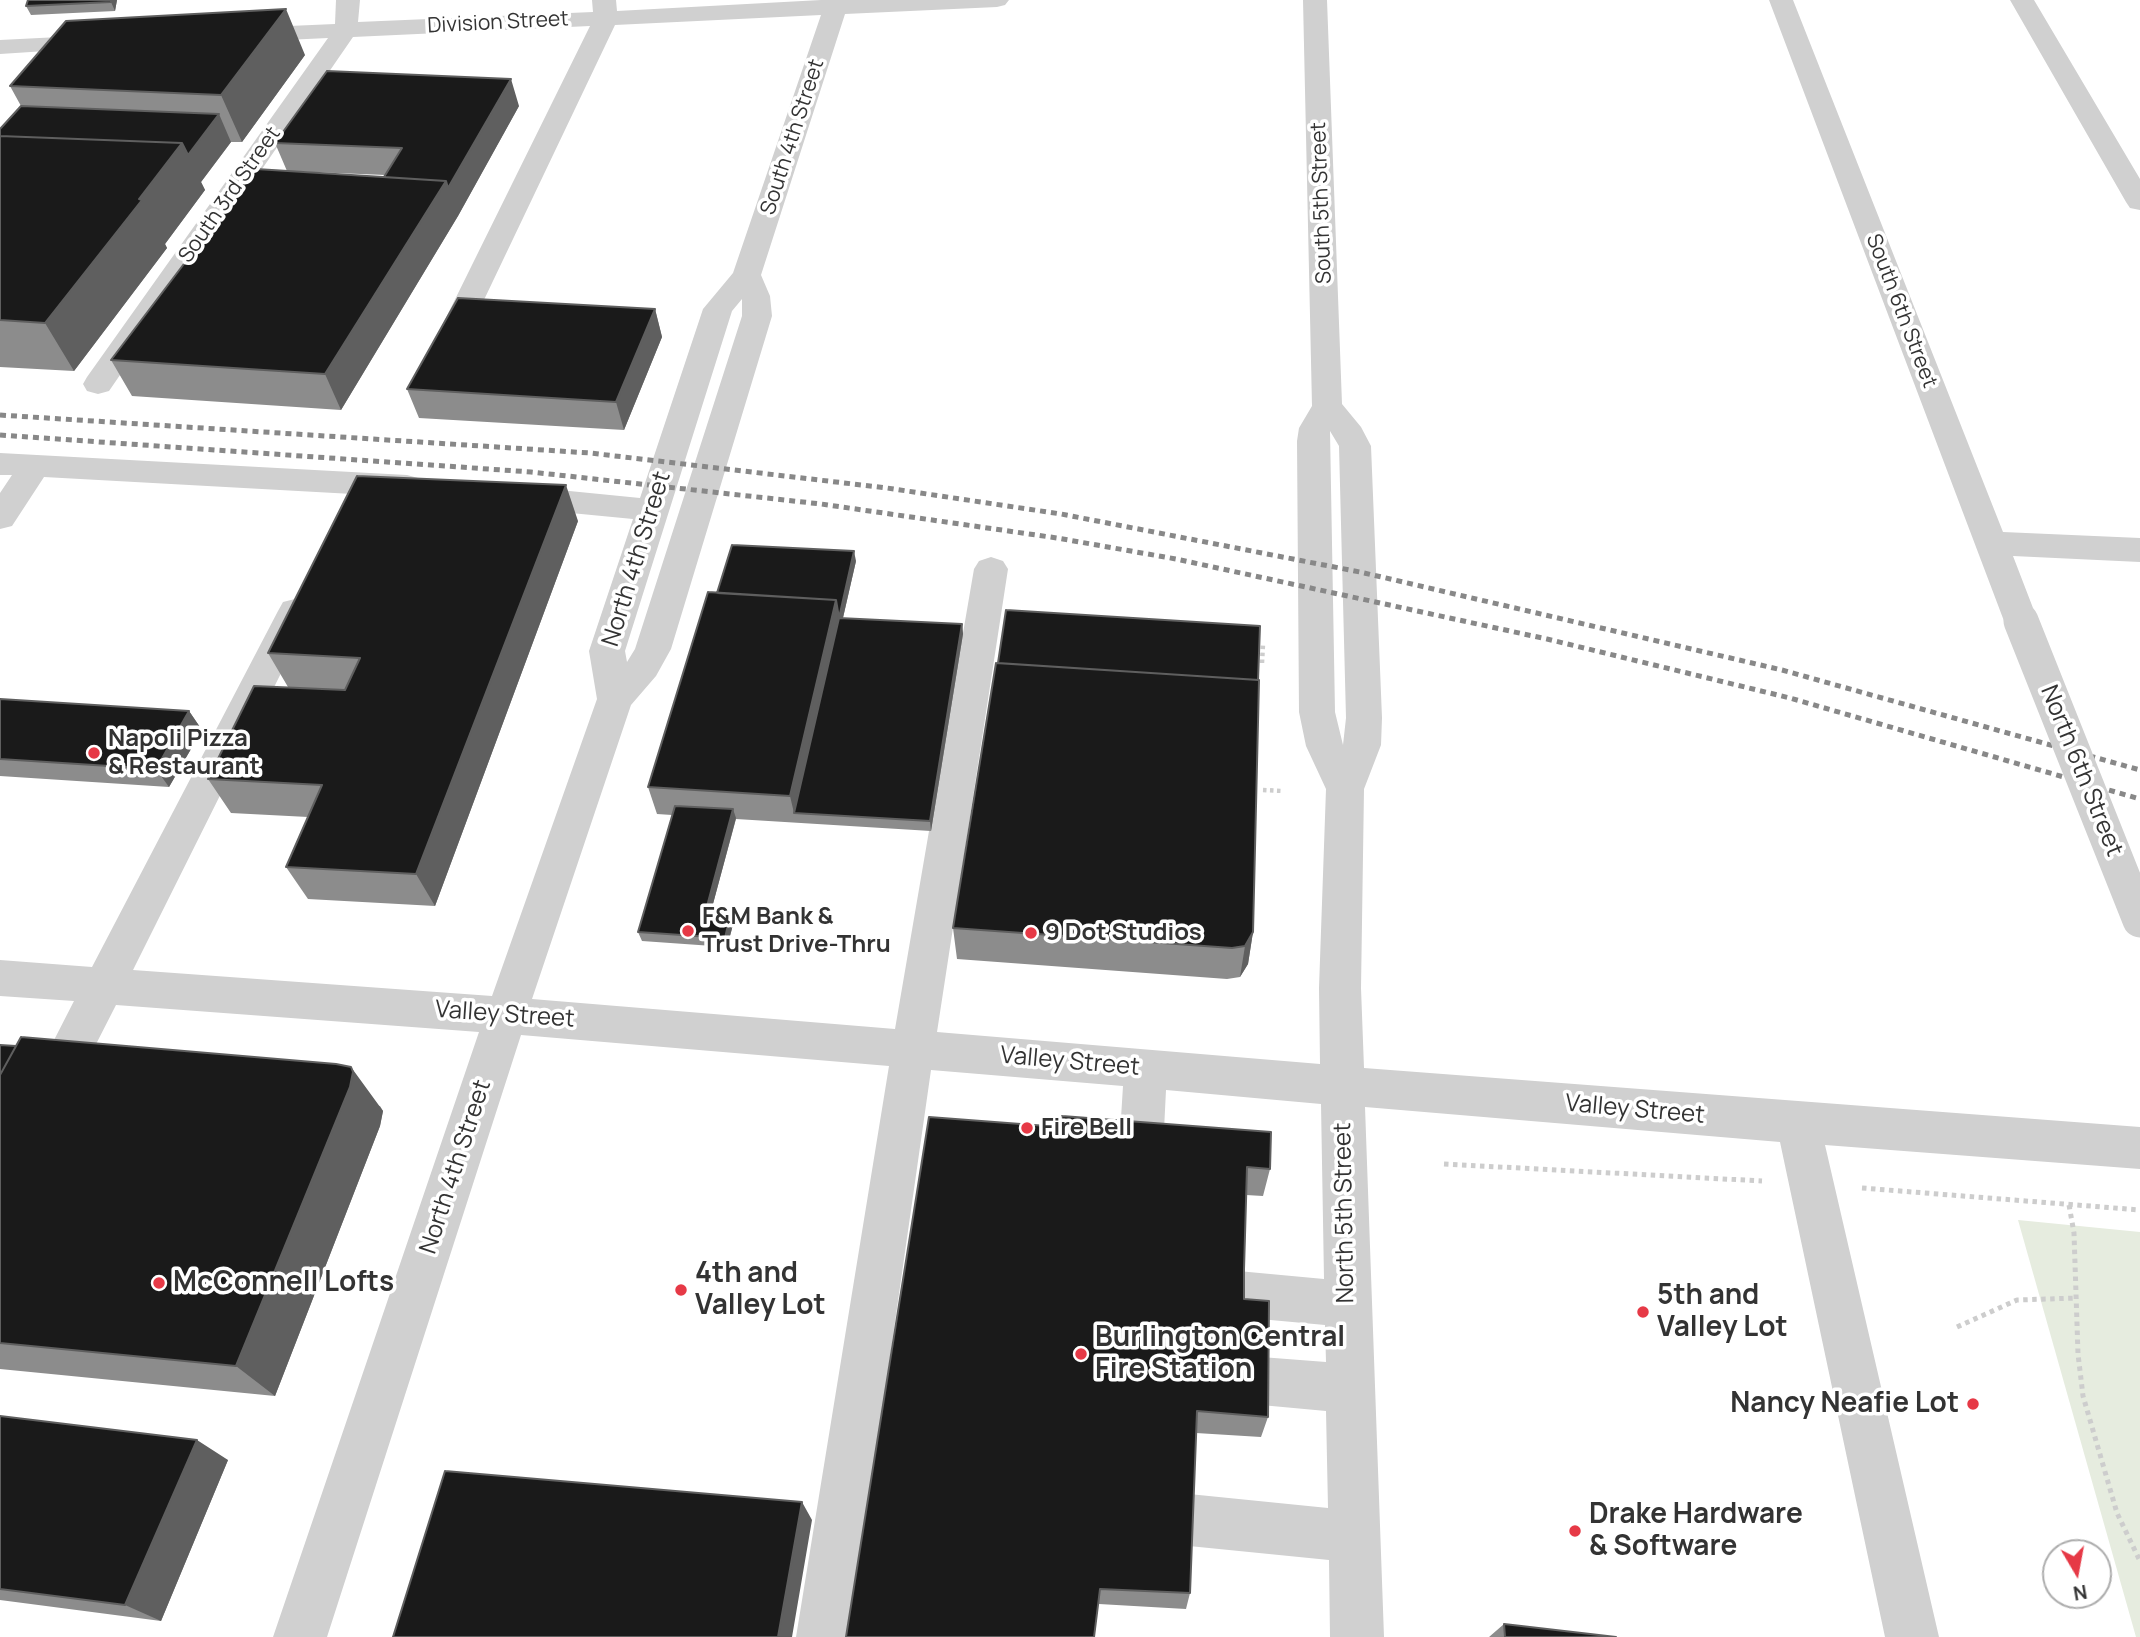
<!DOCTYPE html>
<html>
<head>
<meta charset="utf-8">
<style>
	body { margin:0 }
	#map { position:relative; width:2140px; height:1637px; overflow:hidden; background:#fff; font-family:Manrope,sans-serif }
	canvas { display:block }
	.north { position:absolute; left:2042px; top:1539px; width:70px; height:70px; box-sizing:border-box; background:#fff; border:2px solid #adadad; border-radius:50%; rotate:170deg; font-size:19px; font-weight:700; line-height:28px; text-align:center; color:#333 }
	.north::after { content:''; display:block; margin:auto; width:24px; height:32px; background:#e63946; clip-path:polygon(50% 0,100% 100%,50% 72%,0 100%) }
</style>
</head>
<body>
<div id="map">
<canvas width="2140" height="1637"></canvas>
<div class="north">N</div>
</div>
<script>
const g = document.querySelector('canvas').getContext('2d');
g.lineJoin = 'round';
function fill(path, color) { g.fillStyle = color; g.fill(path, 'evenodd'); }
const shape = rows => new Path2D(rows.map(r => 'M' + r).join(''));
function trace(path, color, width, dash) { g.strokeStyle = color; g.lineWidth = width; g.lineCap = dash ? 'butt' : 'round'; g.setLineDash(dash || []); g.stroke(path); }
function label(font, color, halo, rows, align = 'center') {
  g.font = font + ' Manrope,sans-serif'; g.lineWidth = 7; g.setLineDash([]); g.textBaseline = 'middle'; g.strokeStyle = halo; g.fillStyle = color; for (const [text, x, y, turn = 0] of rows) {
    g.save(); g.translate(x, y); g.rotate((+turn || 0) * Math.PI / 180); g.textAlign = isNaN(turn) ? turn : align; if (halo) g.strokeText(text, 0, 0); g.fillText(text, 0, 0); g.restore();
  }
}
fill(shape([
	[2018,1220,2140,1232,2140,1637,2136,1637]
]), '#e6ecdf');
trace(shape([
	[1262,663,1263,644],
	[1263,790,1283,791]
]), '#cdcdcd', 4.5, [3.5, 3.5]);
trace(shape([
	[1444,1164,1762,1181],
	[1862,1188,2140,1210],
	[2069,1205,2074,1233,2078,1354,2083,1396,2117,1513,2140,1561],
	[1957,1327,2017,1300,2077,1298]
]), '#cdcdcd', 5, [4.5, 4.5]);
fill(shape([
	[336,0,360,0,358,22,593,12,592,0,616,0,617,11,821,0,1009,0,1005,5,997,7,845,14,761,275,770,296,772,316,671,649,656,676,631,705,532,999,895,1029,974,569,979,561,991,557,1003,561,1008,569,937,1032,1320,1064,1319,988,1326,789,1306,746,1299,712,1297,441,1299,428,1312,406,1303,0,1327,0,1342,404,1361,427,1371,446,1382,718,1381,745,1364,789,1361,988,1364,1068,2140,1127,2140,1169,1825,1145,1939,1637,1885,1637,1780,1142,1365,1107,1384,1637,1330,1637,1329,1560,1189,1546,1171,1538,1163,1520,1171,1502,1189,1494,1328,1508,1326,1411,1261,1405,1244,1398,1237,1381,1244,1364,1261,1357,1326,1362,1325,1325,1238,1317,1221,1310,1214,1294,1221,1278,1238,1271,1324,1279,1321,1104,1166,1090,1163,1150,1157,1165,1141,1171,1125,1165,1119,1150,1123,1086,931,1070,850,1637,796,1637,889,1066,521,1035,327,1637,273,1637,479,1032,116,1005,67,1101,52,1107,37,1101,30,1087,74,1001,0,996,0,960,92,967,278,611,283,602,295,599,307,602,312,611,133,970,492,996,597,699,589,651,633,519,519,508,507,505,503,497,507,489,519,486,640,498,703,309,733,273,821,15,615,25,462,346,458,353,447,355,436,353,432,346,590,26,353,37,109,391,98,394,87,391,83,384,87,377,328,38,243,42,234,40,231,35,234,30,243,28,335,24,336,0],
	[742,299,742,316,635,649,627,662,625,651,732,311,742,299],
	[1330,431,1339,446,1346,718,1343,745,1335,712,1330,431],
	[1769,0,1793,0,2003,532,2140,538,2140,562,2013,556,2038,621,2033,630,2021,634,2009,630,2004,621,1769,0],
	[2010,0,2034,0,2140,179,2140,210,2130,208,2126,202,2010,0],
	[99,35,108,37,111,42,108,47,0,54,0,40,99,35],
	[0,453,407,475,418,478,423,486,418,494,407,497,44,477,12,526,0,529,0,493,12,475,0,475,0,453]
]), '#d0d0d0');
trace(shape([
	[0,415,590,453,887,488,1061,514,1360,572,1782,670,2140,770],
	[0,435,531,472,821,504,1057,538,1176,559,1547,639,1790,698,2140,799]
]), '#888', 5, [6, 5]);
trace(shape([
	[2021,621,2140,920]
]), '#d0d0d0', 35);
fill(shape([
	[27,0,117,0,115,11,31,15,26,6,28,0],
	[305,55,242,142,231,142,201,182,205,190,165,244,167,248,74,371,0,367,0,129,21,106,10,86],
	[519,106,458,216,341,410,132,396,111,360,385,175,287,171,275,143],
	[655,309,662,337,624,430,419,418,407,389],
	[578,521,435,906,308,899,286,867,308,817,231,813,208,779,288,687,268,653],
	[856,561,843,618,962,624,963,634,931,831,736,819,711,911,734,921,727,947,642,941,638,932,672,815,657,814,648,787],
	[0,699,189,711,202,730,169,787,0,776],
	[953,928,1253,932,1248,964,1240,977,1227,979,957,959],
	[0,1045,380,1106,383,1111,380,1126,275,1396,0,1369],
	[1060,1127,1270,1169,1263,1196,1246,1195,1244,1299,1268,1417,1261,1437,1196,1433,1190,1593,1186,1609,1099,1604],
	[0,1416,228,1460,161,1621,0,1600],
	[1504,1624,1616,1637,1489,1637]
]), '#8c8c8c');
fill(shape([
	[111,0,117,0,115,11,111,2],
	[286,9,305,55,242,142,221,95],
	[511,79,519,106,458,216,341,410,325,374,446,181],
	[219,114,231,142,201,182,205,190,165,244,167,248,74,371,45,323,182,143],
	[655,309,662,337,624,430,616,402],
	[566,485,578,521,435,906,416,874],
	[854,551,856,561,798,813,794,813,790,796,836,600],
	[962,624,963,634,931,831,930,821],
	[189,711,202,730,169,787,156,769],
	[733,809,736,818,709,919,706,910],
	[731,912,734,921,727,947,725,938],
	[1253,932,1248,964,1240,977,1245,946],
	[351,1067,383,1111,380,1126,275,1396,236,1366],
	[197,1440,228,1460,161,1621,125,1605],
	[802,1502,812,1520,792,1637,778,1637]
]), '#5f5f5f');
const building = shape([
	[28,0,111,0,111,2,26,6,28,0],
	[286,9,221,95,10,86,66,21,286,9],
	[327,71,511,79,448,188,446,181,384,177,402,148,275,143,327,71],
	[21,106,219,114,188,155,182,143,0,136,0,129,21,106],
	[0,136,182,143,139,199,142,200,45,323,0,320,0,136],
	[256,169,446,181,325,374,111,360,256,169],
	[458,298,655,309,616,402,407,389,458,298],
	[357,476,566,485,416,874,286,867,322,785,208,779,254,686,345,690,360,658,268,653,357,476],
	[732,545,854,551,839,618,836,600,717,593,732,545],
	[708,592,836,600,790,796,648,787,708,592],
	[1006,610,1260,626,1258,680,998,663,1006,610],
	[839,618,962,624,930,821,794,813,839,618],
	[996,663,1259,680,1253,932,1245,946,1232,948,953,928,996,663],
	[0,699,189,711,156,769,0,759,0,699],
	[675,806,733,809,706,910,731,912,725,938,638,932,675,806],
	[21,1037,336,1064,351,1067,353,1072,350,1087,236,1366,0,1343,0,1075,21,1037],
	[0,1045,16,1046,0,1075,0,1045],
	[1062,1116,1271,1132,1270,1169,1247,1167,1244,1269,1244,1299,1269,1301,1268,1417,1197,1411,1190,1593,1100,1589,1094,1637,846,1637,929,1117,1060,1127,1062,1116],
	[0,1416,197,1440,125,1605,0,1589,0,1416],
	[445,1471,802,1502,778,1637,393,1637,445,1471],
	[1504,1624,1616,1637,1505,1637,1504,1624]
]);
fill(building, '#1a1a1a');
trace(building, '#5f5f5f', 2);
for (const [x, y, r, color] of [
	[94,753,7,"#e63946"],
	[688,931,7,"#e63946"],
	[1031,933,7,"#e63946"],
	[1027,1128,7,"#e63946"],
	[159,1283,7,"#e63946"],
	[681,1290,7,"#e63946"],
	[1643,1312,7,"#e63946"],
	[1081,1354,7,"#e63946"],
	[1973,1404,7,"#e63946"],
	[1575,1531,7,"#e63946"]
]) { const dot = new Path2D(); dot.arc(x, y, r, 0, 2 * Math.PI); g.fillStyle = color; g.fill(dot); trace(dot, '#fff', 2.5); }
label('21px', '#333', '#fff', [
	["Division Street",498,23,-3],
	["South 4th Street",793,137,-72],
	["South 3rd Street",230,195,-55],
	["South 5th Street",1322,203,-92],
	["South 6th Street",1901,311,69]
]);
label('24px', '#333', '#fff', [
	["North 4th Street",637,559,-73],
	["North 6th Street",2081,771,68],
	["Valley Street",505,1015,4],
	["Valley Street",1070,1062,5],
	["Valley Street",1635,1110,5],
	["North 4th Street",456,1167,-72],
	["North 5th Street",1345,1213,-91]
]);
label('bold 24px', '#333', '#fff', [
	["Napoli Pizza",108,739],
	["& Restaurant",108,767],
	["F&M Bank &",702,917],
	["Trust Drive-Thru",702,945],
	["9 Dot Studios",1045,933],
	["Fire Bell",1041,1128]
], 'left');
label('bold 28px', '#333', '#fff', [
	["4th and",695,1274],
	["Valley Lot",695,1306],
	["McConnell Lofts",173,1283],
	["5th and",1657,1296],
	["Valley Lot",1657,1328],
	["Burlington Central",1095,1338],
	["Fire Station",1095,1370],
	["Nancy Neafie Lot",1959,1404,"right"],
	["Drake Hardware",1589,1515],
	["& Software",1589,1547]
], 'left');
</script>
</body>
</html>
